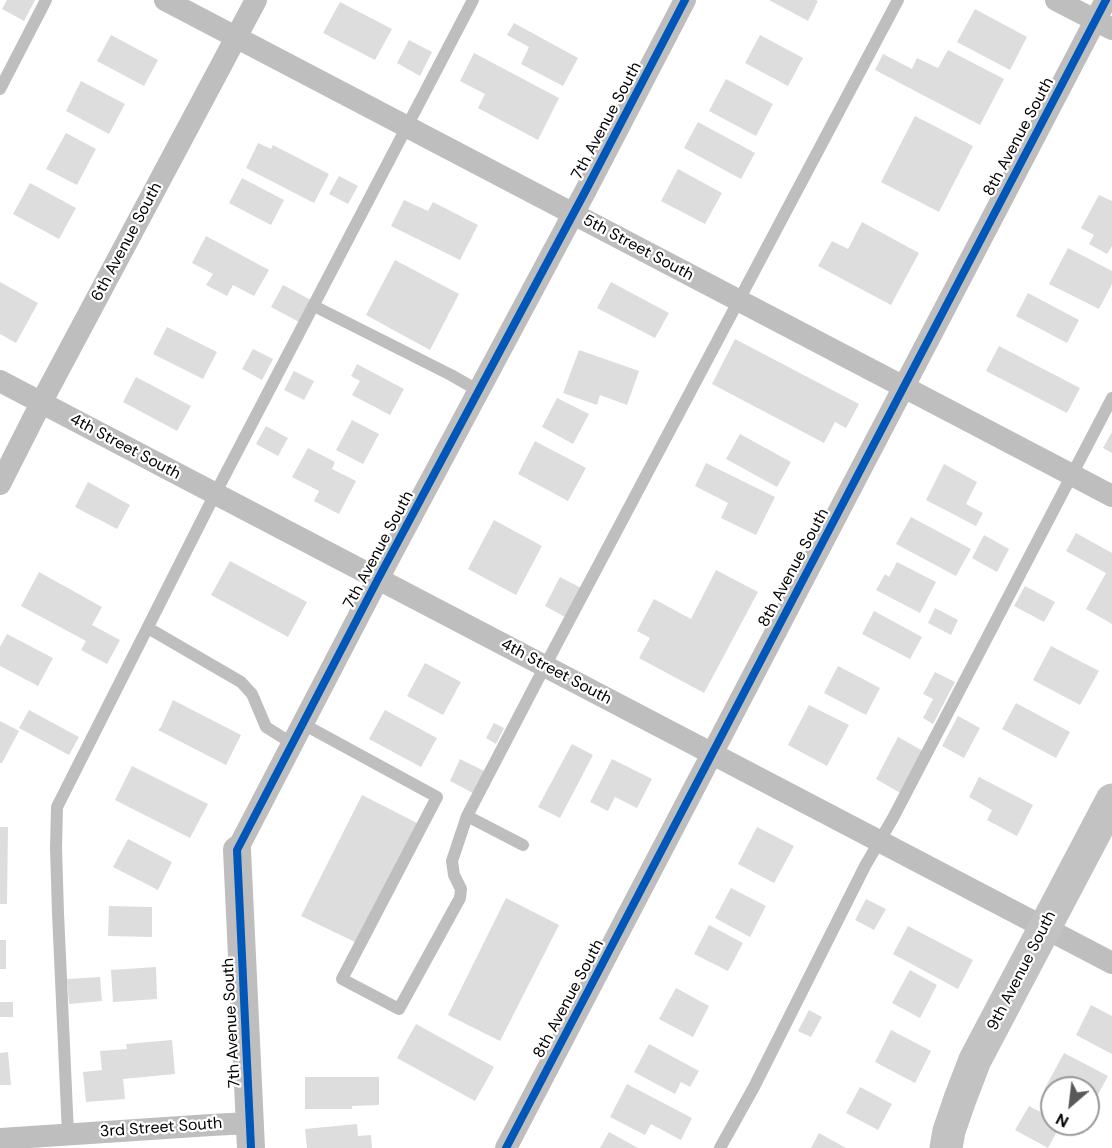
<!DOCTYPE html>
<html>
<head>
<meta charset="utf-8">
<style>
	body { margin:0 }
	#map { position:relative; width:1112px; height:1148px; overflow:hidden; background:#fff; font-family:"DM Sans",sans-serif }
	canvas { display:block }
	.north { position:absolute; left:1040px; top:1076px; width:60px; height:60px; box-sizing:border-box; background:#fff; border:2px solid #999; border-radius:50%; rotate:208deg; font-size:16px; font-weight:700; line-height:24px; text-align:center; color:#000 }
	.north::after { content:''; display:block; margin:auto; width:21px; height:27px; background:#595959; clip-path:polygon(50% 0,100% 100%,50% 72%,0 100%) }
</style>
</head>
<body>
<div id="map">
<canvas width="1112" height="1148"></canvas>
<div class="north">N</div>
</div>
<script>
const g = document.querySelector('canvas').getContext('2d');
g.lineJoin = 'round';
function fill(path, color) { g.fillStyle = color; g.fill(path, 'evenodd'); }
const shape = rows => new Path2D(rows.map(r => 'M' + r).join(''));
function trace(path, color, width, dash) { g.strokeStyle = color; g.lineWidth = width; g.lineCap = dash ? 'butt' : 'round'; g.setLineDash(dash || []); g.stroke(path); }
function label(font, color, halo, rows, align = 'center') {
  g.font = font + ' "DM Sans",sans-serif'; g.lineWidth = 4.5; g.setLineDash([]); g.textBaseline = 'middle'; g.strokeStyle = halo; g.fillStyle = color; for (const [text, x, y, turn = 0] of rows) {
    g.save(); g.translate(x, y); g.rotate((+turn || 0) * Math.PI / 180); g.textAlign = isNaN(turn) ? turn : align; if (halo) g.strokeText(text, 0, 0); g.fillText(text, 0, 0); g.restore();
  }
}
fill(shape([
	[7,0,35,0,24,21,2,9],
	[769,0,815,0,818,1,808,21],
	[340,2,392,29,375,60,323,33],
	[975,9,1027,37,1010,70,957,42],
	[514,23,578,58,563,86,521,64,529,47,507,35],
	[111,35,158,60,144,86,97,61],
	[760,35,803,58,788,86,745,63],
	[409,40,432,52,420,76,397,63],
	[948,50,1004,79,980,125,875,70,883,54,912,69,917,58,938,68],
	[474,53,559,98,538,140,478,108,485,94,460,81],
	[726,79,773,104,756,136,709,111],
	[81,81,125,104,109,134,66,111],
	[915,116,973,146,939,212,881,182],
	[698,122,755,153,741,179,684,148],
	[66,133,96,149,77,185,46,169],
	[258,143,271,149,273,145,329,174,314,203,246,168],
	[678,169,722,193,705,224,661,201],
	[339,176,358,186,348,204,329,194],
	[242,178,284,200,271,225,229,203],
	[30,183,76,208,59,239,13,214],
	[1099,195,1112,201,1112,246,1107,254,1089,244,1094,235,1081,228],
	[404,200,428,211,433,202,478,225,460,260,391,226],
	[862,222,919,253,891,305,818,266,832,241,848,249],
	[206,236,269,270,254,296,233,285,227,296,206,285,213,274,192,263],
	[1068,248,1112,271,1112,284,1099,309,1049,284],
	[395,260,459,294,430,350,366,315],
	[0,282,38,303,16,343,0,334],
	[611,282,669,313,655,338,597,308],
	[283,285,311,300,299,322,271,307],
	[1028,293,1079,320,1067,343,1016,316],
	[167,327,217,352,203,379,153,354],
	[735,339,859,404,846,428,835,422,824,443,712,384],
	[999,346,1080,388,1067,413,986,371],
	[253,349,273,359,262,380,242,369],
	[579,350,639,371,627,405,600,395,597,405,563,393],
	[357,364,404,389,390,415,352,395,360,381,351,376],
	[294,371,314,381,304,400,284,390],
	[136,377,191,406,177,431,123,402],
	[557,398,589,414,573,444,542,427],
	[352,420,379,434,363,464,336,450],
	[266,426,288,438,278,456,256,444],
	[1112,432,1112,453,1103,448],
	[740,434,791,462,777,487,726,459],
	[535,441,586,468,568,501,518,474],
	[308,448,335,462,332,469,356,481,339,514,314,501,319,491,292,477],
	[706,463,775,497,756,535,721,518,728,503,695,486],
	[944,464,977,482,966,504,983,513,976,526,926,500],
	[88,482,130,505,117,529,75,507],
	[911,517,971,549,956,576,896,544],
	[494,520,542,546,516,595,468,569],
	[1076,533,1112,553,1112,624,1086,609,1106,573,1066,551],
	[984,535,1009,549,997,572,972,558],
	[230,561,307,602,288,637,211,595],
	[897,562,936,582,920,613,876,590,885,574,889,577],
	[716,570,758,592,704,693,639,658,650,638,637,631,654,599,691,619],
	[39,572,102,607,92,625,120,640,107,664,81,650,86,641,21,606],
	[560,577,581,588,565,617,545,606],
	[1025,586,1055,602,1044,622,1014,606],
	[935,608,958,620,951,635,928,623],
	[874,611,922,637,910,659,862,634],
	[7,634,53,658,38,686,0,666,0,647],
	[1051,646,1099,671,1080,705,1033,680],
	[425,663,461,682,443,715,407,696],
	[838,666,880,688,866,715,824,693],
	[935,672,955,682,933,724,923,718,933,699,923,694],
	[173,700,241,735,226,765,158,730,161,727],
	[1016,703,1070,732,1056,758,1002,729],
	[809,705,849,725,827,766,788,745],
	[29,710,79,737,69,755,19,728],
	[385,710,437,738,421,767,369,739],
	[958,716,980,728,964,758,942,746],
	[0,721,19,731,2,763,0,763],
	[494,723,504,728,496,744,486,738],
	[898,737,925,752,902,794,876,779],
	[572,744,593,755,560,818,538,807],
	[460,759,484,771,473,793,450,781],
	[612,759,652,779,637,808,615,797,608,811,590,802],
	[132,766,208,804,190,838,115,800],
	[979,777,1033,805,1017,836,987,820,992,810,969,797],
	[362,795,417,823,357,943,301,916],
	[0,827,8,827,7,904,0,904],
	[757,827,794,846,774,883,738,864],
	[128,839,172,862,158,890,113,867],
	[731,888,766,906,750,937,715,918],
	[506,898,559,925,500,1041,448,1015],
	[866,899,886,909,874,930,855,920],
	[109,906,152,907,152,937,108,936],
	[709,925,743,943,728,971,694,954],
	[908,926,973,960,958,989,893,954],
	[0,940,6,940,6,969,0,969],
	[156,967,157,999,113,1002,111,970],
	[910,970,937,985,920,1018,892,1003],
	[100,977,102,1001,69,1004,67,979],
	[676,988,709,1006,693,1037,659,1019],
	[0,1002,13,1002,13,1017,0,1017],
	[1091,1005,1112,1016,1112,1054,1076,1035],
	[809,1010,822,1017,811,1037,798,1031],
	[416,1024,494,1067,475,1101,397,1058],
	[891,1030,931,1051,915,1083,875,1062],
	[172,1040,175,1074,123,1079,125,1099,86,1102,83,1072,102,1070,100,1051,127,1049,126,1044],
	[649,1044,699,1071,690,1087,681,1082,675,1094,634,1072],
	[8,1052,11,1085,0,1085,0,1053],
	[1064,1053,1108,1076,1088,1113,1088,1088,1052,1088,1052,1094,1044,1090],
	[305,1077,379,1077,379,1105,352,1106,352,1109,305,1109],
	[627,1084,692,1118,681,1140,651,1124,645,1135,610,1117],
	[860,1087,892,1104,878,1130,846,1113],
	[1029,1106,1052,1118,1052,1124,1061,1124,1048,1148,1015,1130],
	[357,1124,358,1136,371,1135,372,1148,307,1148,305,1129],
	[609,1132,638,1148,600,1148],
	[819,1133,846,1148,811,1148]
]), '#ddd');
trace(shape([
	[0,89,46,0],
	[314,306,451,375,479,391],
	[148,628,241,682,252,694,266,727,293,744],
	[303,724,437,797,342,979,399,1009,460,898,461,889,454,875,452,861,467,816,545,666,898,0],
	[467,816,523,845],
	[68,1134,58,913,56,848,57,807,215,494,473,0],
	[720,1148,754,1087,865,866,893,818,1112,398]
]), '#bebebe', 12);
trace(shape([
	[165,0,1112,496],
	[1056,0,1112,29],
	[0,381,1112,963],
	[0,484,41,403,256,0],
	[237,850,378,579,586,190,685,0],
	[0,1139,211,1125,250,1123],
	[506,1148,1106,0]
]), '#bebebe', 22);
trace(shape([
	[237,850,251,1148]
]), '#bebebe', 28);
trace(shape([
	[946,1148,949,1131,960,1099,975,1060,1112,800]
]), '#c2c2c2', 33);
trace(shape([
	[251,1148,237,850,378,579,586,190,685,0],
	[506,1148,1106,0]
]), '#0057b8', 8);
label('16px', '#000', '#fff', [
	["7th Avenue South",607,121,-62],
	["8th Avenue South",1019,137,-62],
	["6th Avenue South",127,242,-62],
	["5th Street South",638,248,28],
	["4th Street South",125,447,28],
	["7th Avenue South",379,550,-62],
	["8th Avenue South",794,568,-62],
	["4th Street South",556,672,28],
	["9th Avenue South",1022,971,-63],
	["8th Avenue South",569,999,-62],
	["7th Avenue South",232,1023,-93],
	["3rd Street South",161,1128,-4]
]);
</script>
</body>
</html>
